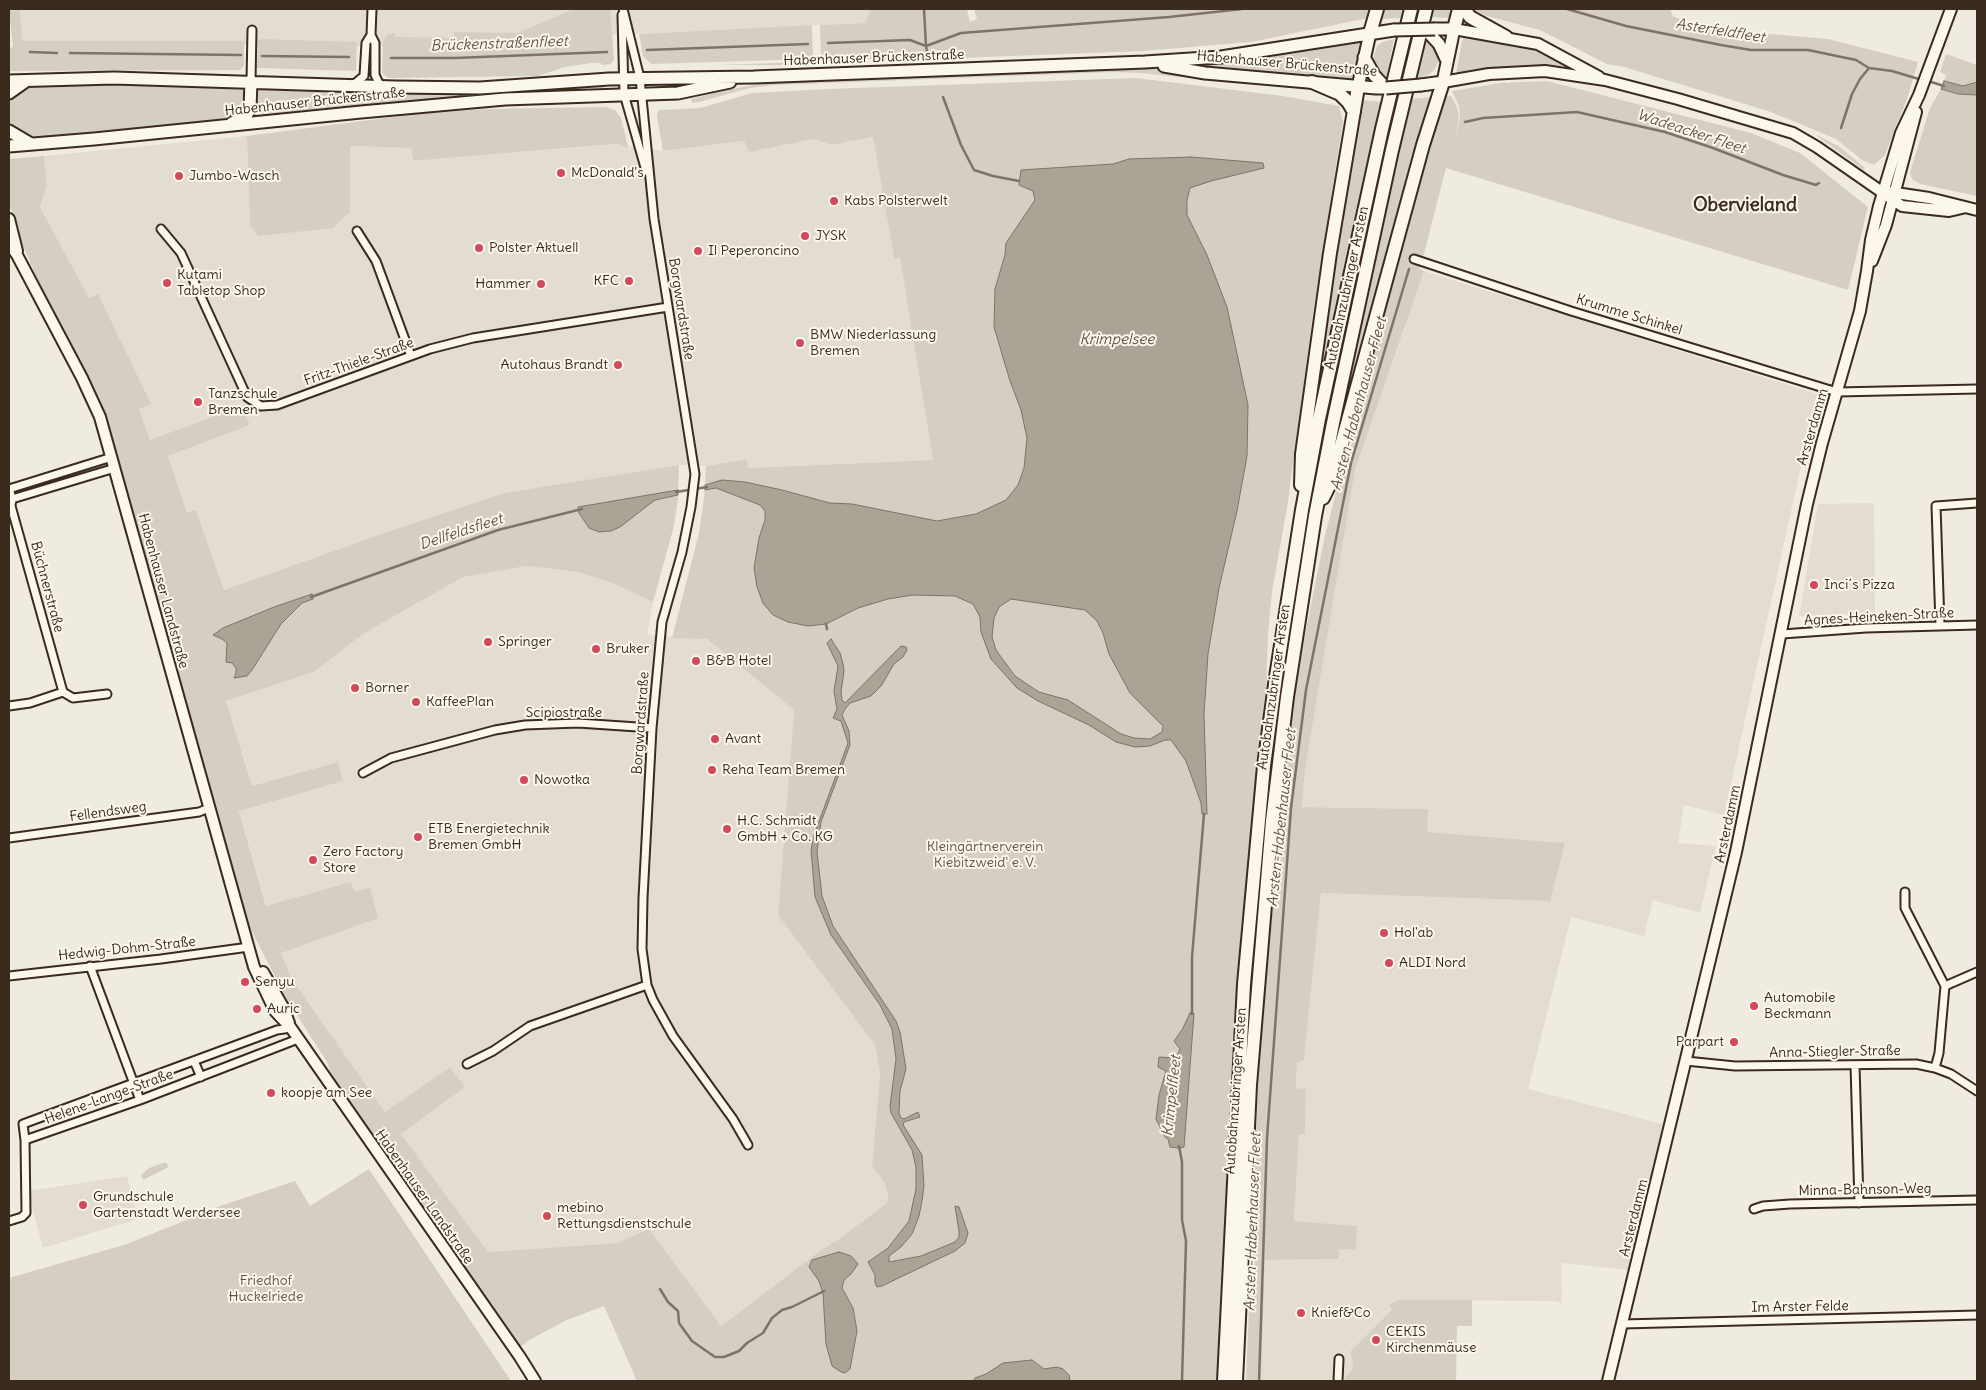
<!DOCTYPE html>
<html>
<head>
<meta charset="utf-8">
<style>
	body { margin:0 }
	#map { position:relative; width:1986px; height:1390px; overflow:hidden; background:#f0ebe0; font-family:Delius,sans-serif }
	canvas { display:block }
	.frame { position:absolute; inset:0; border:10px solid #3b2a1e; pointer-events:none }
</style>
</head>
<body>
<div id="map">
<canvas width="1986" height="1390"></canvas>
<div class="frame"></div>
</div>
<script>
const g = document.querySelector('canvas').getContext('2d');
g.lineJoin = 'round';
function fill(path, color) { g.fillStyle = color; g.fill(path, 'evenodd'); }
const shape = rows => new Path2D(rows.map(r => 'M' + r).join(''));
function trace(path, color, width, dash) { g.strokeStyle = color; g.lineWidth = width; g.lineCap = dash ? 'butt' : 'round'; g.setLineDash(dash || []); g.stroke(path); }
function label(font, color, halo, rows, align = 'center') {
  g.font = font + ' Delius,sans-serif'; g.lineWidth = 4; g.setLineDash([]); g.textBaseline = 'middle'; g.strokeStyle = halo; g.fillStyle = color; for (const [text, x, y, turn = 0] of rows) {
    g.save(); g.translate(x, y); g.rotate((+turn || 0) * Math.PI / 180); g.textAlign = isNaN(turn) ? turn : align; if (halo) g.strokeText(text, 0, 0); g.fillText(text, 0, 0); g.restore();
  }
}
fill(shape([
	[9,9,871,9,865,23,382,46,20,44,16,18,9,18],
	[247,136,250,223,333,228,350,212,350,146,411,148,413,161,618,144,626,148,628,146,663,151,744,141,749,152,814,139,831,145,873,137,894,258,900,257,933,460,748,468,746,459,706,466,679,465,504,493,384,533,224,590,196,510,187,513,168,456,250,425,242,407,150,440,139,409,150,404,98,295,89,299,40,207,47,185,44,156],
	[1424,271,1817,394,1724,815,1684,805,1678,843,1716,846,1700,913,1653,900,1644,936,1571,917,1528,1089,1663,1124,1629,1270,1561,1263,1562,1303,1552,1301,1398,1300,1389,1305,1392,1308,1351,1352,1353,1362,1352,1370,1345,1377,1344,1381,1261,1381,1265,1260,1339,1259,1339,1249,1356,1250,1357,1226,1294,1221,1299,1134,1305,1134,1306,1089,1296,1088,1297,1062,1304,1060,1321,893,1549,901,1564,843,1426,832,1428,809,1302,807,1305,770,1355,470],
	[1874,503,1875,613,1799,616,1818,504],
	[527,566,578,572,612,583,653,602,647,635,707,639,794,710,778,915,875,1045,880,1071,872,1166,884,1182,888,1194,887,1203,836,1241,821,1250,721,1326,649,1230,617,1243,488,1252,401,1134,464,1087,450,1067,385,1112,291,978,280,952,239,810,343,781,338,762,252,786,226,701,314,672,363,634,463,577],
	[127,1176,138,1219,43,1248,28,1191]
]), '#e2dcd1');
fill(shape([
	[574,9,610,9,614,59,611,64,602,65,601,63,591,63,565,67,538,76,390,78,386,77,382,72,383,43,385,37,389,34,395,33,395,37,454,38,454,32,518,33],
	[871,9,967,9,970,22,977,19,974,9,1371,9,1368,18,1251,42,1143,51,933,59,902,62,871,59,823,59,821,54,820,25,865,23],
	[1384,9,1406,9,1403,18,1380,19],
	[1432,9,1454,9,1452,18,1429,17],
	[1472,9,1670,9,1673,16,1687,22,1736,31,1828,39,1918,62,1907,99,1885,155,1874,165,1862,160,1836,139,1771,112,1624,67,1607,64,1540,30,1487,16],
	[20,10,22,41,244,41,244,65,240,70,9,71,9,48,13,47,9,11],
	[812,25,813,59,651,64,643,56,639,34],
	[1463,36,1536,49,1550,54,1567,64,1567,66,1516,66,1456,74],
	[1364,38,1356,82,1301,74,1217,70,1190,65,1229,61,1308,49,1309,51],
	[261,39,357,42,356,71,257,68,258,41],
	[1394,39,1386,78,1379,75,1373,65,1373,58,1377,46,1383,42],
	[1427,39,1432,41,1439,56,1439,60,1434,70,1430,74,1418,78],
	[1946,54,1977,65,1977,82,1963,86,1944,81,1946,75,1940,72],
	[804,62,798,65,718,65],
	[1147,67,1202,78,1237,81,1269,86,1141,73,1113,72,774,85,750,88,699,102,692,103,691,99,726,90,764,83],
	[1136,78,1283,96,1339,106,1343,122,1314,306,1287,508,1272,592,1268,634,1266,694,1248,856,1230,1088,1218,1381,637,1381,604,1306,567,1320,529,1340,518,1349,367,1133,370,1131,362,1118,358,1120,335,1085,327,1062,286,998,245,918,108,427,96,396,47,301,18,234,9,202,9,159,44,156,47,185,40,207,89,298,98,294,151,404,139,409,150,440,242,406,250,425,168,456,187,513,196,510,224,590,384,533,504,493,679,465,678,500,674,526,653,602,612,583,578,572,527,566,463,577,363,634,314,672,226,701,252,786,338,762,343,781,239,811,266,906,351,882,354,892,370,888,378,918,281,953,291,978,385,1112,450,1067,465,1087,401,1134,488,1252,617,1243,649,1229,721,1326,821,1250,836,1241,887,1203,888,1194,884,1182,872,1166,880,1072,875,1045,778,915,794,710,707,639,672,638,699,533,704,499,706,466,747,459,748,468,933,460,900,258,894,258,873,137,831,145,814,139,749,152,744,141,663,151,657,116,658,111,660,110,700,108,752,93,828,89],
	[1547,81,1751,133,1800,153,1868,207,1848,290,1446,168,1420,269,1424,271,1355,470,1305,770,1302,807,1428,809,1427,832,1565,843,1550,901,1321,893,1304,1060,1297,1063,1296,1088,1306,1089,1305,1134,1299,1134,1294,1221,1357,1226,1356,1250,1339,1249,1339,1259,1265,1260,1261,1381,1246,1381,1259,1058,1282,807,1299,665,1325,535,1397,262,1442,105,1447,96,1451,96,1457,107,1459,116,1456,136,1460,116,1459,106,1452,91,1500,83],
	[140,84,243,86,243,108,242,112,230,118,166,125,136,133,44,140,29,137,9,124,9,100,28,86],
	[604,85,604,88,541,90,249,120,255,87],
	[1941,89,1958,94,1977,95,1977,196,1920,184,1913,180,1911,177,1910,172,1930,108],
	[1432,97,1406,180,1345,406,1341,405,1409,99],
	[1360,100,1383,102,1318,394,1313,393],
	[606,107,615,110,621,118,628,146,626,148,618,144,602,145,413,161,411,148,350,146,350,212,333,228,258,236,250,224,247,136,416,114,487,109],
	[1817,135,1840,147,1865,168,1864,170,1817,136],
	[166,1162,169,1167,143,1180,141,1175,149,1168],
	[369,1169,511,1381,9,1381,9,1278,127,1244,223,1205,295,1181,310,1206],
	[1398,1300,1472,1300,1472,1326,1457,1326,1456,1381,1344,1381,1345,1377,1352,1370,1353,1362,1350,1352,1392,1309,1389,1305]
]), '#d5cec3');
const water = shape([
	[1944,81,1963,86,1977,82,1977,95,1958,94,1941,89,1944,81],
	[1191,157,1263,163,1264,168,1211,181,1190,188,1187,200,1187,215,1207,255,1227,307,1248,405,1247,456,1237,511,1219,588,1208,654,1204,714,1207,814,1202,814,1201,803,1186,761,1171,740,1165,740,1150,746,1135,747,1116,742,1089,725,1038,701,1017,688,991,659,981,632,980,617,973,604,955,596,913,595,888,599,858,608,826,624,808,626,788,622,773,615,763,603,757,587,754,568,759,538,765,520,765,511,760,505,716,488,705,490,705,485,722,480,745,482,782,490,830,503,852,504,937,521,976,514,1006,500,1018,485,1024,468,1027,438,1021,410,1010,381,994,327,995,289,1005,255,1006,243,1035,200,1033,191,1019,185,1021,170,1113,164,1129,159,1191,157],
	[1011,599,1085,610,1097,621,1103,633,1109,654,1130,693,1163,726,1162,732,1150,739,1134,738,1121,734,1068,700,1039,692,1015,676,996,650,992,637,994,618,999,607,1011,599],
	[678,490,678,495,655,500,620,527,611,531,599,532,589,528,579,513,578,507,678,490],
	[312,594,313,599,302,603,281,624,252,670,247,676,234,678,236,673,236,668,232,663,226,662,227,643,222,639,213,635,223,628,274,607,312,594],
	[831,639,840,653,843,664,844,671,841,692,842,700,845,703,901,646,906,647,907,650,903,657,894,664,881,686,871,696,850,703,845,709,842,715,849,731,850,745,821,822,817,852,822,896,833,926,896,1021,900,1032,906,1069,900,1091,899,1113,901,1118,904,1119,918,1112,920,1117,904,1122,903,1125,922,1155,924,1186,922,1201,919,1216,912,1234,901,1247,889,1256,889,1262,921,1256,955,1242,959,1237,959,1231,955,1206,959,1207,968,1233,965,1243,955,1251,882,1286,877,1287,875,1283,875,1275,868,1262,888,1248,909,1221,916,1189,916,1167,912,1150,891,1113,890,1106,896,1059,892,1029,880,1005,831,935,815,897,811,850,814,835,848,743,841,721,833,718,837,709,834,691,838,666,827,643,831,639],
	[1190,1013,1194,1013,1184,1147,1178,1148,1170,1147,1168,1139,1165,1137,1156,1119,1159,1095,1166,1071,1158,1067,1159,1057,1176,1058,1180,1049,1174,1041,1182,1030,1190,1013],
	[839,1252,851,1256,858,1264,851,1274,844,1280,842,1288,853,1308,857,1331,850,1369,845,1373,841,1372,832,1366,826,1344,823,1293,819,1281,809,1267,812,1260,839,1252],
	[1032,1360,1044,1369,1057,1367,1063,1369,1069,1375,1070,1381,973,1381,975,1378,986,1374,1003,1363,1032,1360]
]);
fill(water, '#aca397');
trace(water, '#7f7367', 1);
trace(shape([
	[924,9,926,46,928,57],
	[1567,9,1626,26,1721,45,1751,50,1808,50,1856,60,1869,68,1892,71,1922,80],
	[828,43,910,40,926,46],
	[926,46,961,33,1169,17,1242,9],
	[647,50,808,44],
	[30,52,57,53],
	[70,53,241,55],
	[262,56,349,57],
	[391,58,455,58,607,52],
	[1928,81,1944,86],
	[943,97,961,145,974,170,993,176,1019,181],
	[1465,122,1483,118,1577,112,1665,132,1713,148,1783,175,1816,185,1819,183],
	[1841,128,1852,94,1860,79,1869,68],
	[676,492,707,487],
	[311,597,498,530,582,509],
	[826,624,827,629],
	[1192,1014,1192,957,1204,814],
	[1179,1146,1182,1162,1182,1220,1186,1241,1182,1381],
	[660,1289,668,1302,678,1311,679,1323,692,1341,715,1357,724,1357,739,1351,747,1343,763,1333,772,1318,782,1310,792,1307,824,1291],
	[1259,1381,1267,1138,1291,808,1306,690,1351,463,1409,269]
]), '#7f7367', 2.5);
const street = shape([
	[623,9,640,78,654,219,695,474,691,507,682,552,662,622,652,728,643,898,642,949,647,985,653,1000,673,1036,733,1119,748,1145],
	[622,15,624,94,646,171],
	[371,35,375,43,375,75,381,87],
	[251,81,252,30],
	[353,85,364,76,366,43,371,35,372,9],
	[161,229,181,253,247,397,261,406,277,405,430,349,473,338,668,307],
	[357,231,376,261,411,356],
	[1414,259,1571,311,1837,392,1977,389],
	[9,488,12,499,11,506,63,692],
	[9,489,112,457],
	[12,499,115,468],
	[1940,625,1936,506,1977,503],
	[1782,634,1866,628,1977,625],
	[9,706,30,703,63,692,73,698,107,694],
	[363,773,391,758,495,730,525,725,578,723,652,728],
	[9,838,199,812,209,808],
	[1905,892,1905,908,1945,986,1939,1053,1935,1068],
	[90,966,140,1100],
	[9,976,161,959,249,947],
	[1945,986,1977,972],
	[194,1061,201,1077],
	[1686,1061,1735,1066,1916,1064,1935,1068,1951,1074,1977,1091],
	[467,1064,493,1051,530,1026,647,985],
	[1855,1065,1859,1203],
	[25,1140,140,1100,298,1039],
	[1754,1209,1763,1206,1790,1204,1977,1200],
	[9,1221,22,1217,26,1213,25,1140,23,1124,277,1030,291,1028],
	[1622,1324,1977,1315],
	[1338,1381,1339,1359]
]);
const secondary = shape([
	[1454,29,1538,44,1599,77],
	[1443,82,1489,74,1545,71,1605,80,1678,99,1793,133,1817,147,1902,206,1949,211,1962,208],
	[1889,192,1929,198,1977,210],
	[9,219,17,251],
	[9,243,17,255,82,378,100,417,254,967,275,1011,291,1028,520,1357,535,1381],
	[1872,261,1886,225,1916,112],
	[263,972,283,1007,289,1023],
	[1608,1381,1736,852,1807,504,1822,443,1860,311,1867,271,1871,240,1879,206,1901,133,1919,95,1951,9]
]);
const primary = shape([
	[1425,29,1439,44,1447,61],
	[1364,57,1374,75,1386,88],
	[1164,66,1205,73,1376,88,1386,88],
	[9,81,114,78,395,87,480,88,609,79,754,77,1145,62,1221,57,1394,30],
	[1421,85,1443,82,1454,29,1435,29],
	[1358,87,1370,33],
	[9,93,26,81],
	[232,123,246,116,250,109,251,81],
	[9,131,31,144],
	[9,146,94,139,361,112,505,99,678,93,730,82]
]);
const highway = shape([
	[1464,9,1470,17,1506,37],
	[1454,29,1459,9],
	[1370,33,1377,9],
	[1312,82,1340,94,1348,102,1354,112],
	[1301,485,1302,454,1330,253,1358,87],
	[1323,498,1331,482,1423,145,1443,82],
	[1224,1381,1244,984,1264,766,1276,677,1302,510,1319,419,1382,129,1411,9],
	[1236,1381,1250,1085,1272,821,1287,697,1315,516,1333,423,1392,150,1426,9]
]);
trace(street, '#3b2a1e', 11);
trace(secondary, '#3b2a1e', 14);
trace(primary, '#3b2a1e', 15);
trace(highway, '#3b2a1e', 16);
trace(street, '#fbf7ec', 7);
trace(secondary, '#fbf7ec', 10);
trace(primary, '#fbf7ec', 11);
trace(highway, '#fbf7ec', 12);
const primaryBridge = shape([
	[1394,30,1435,29],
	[1386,88,1421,85]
]);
trace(primaryBridge, '#3b2a1e', 15, []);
trace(primaryBridge, '#fbf7ec', 11);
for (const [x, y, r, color] of [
	[561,173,5,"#d1495b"],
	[179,176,5,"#d1495b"],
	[834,201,5,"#d1495b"],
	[805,236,5,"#d1495b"],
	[479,248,5,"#d1495b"],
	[698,251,5,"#d1495b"],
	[629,281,5,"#d1495b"],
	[167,283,5,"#d1495b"],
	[541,284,5,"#d1495b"],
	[800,343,5,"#d1495b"],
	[618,365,5,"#d1495b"],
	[198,402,5,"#d1495b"],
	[1814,585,5,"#d1495b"],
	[488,642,5,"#d1495b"],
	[596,649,5,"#d1495b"],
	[696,661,5,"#d1495b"],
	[355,688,5,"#d1495b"],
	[416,702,5,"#d1495b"],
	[715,739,5,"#d1495b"],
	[712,770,5,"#d1495b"],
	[524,780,5,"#d1495b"],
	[727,829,5,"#d1495b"],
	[418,837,5,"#d1495b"],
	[313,860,5,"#d1495b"],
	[1384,933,5,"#d1495b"],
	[1389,963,5,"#d1495b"],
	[245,982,5,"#d1495b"],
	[1754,1006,5,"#d1495b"],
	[257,1009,5,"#d1495b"],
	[1734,1042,5,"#d1495b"],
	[271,1093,5,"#d1495b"],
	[83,1205,5,"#d1495b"],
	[547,1216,5,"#d1495b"],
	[1301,1313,5,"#d1495b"],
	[1376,1340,5,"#d1495b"]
]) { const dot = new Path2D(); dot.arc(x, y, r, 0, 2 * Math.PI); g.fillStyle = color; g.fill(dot); trace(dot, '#fbf7ec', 2); }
label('14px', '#3b2a1e', '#fbf7ec', [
	["Habenhauser Brückenstraße",874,58,-2],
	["Habenhauser Brückenstraße",1287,64,5],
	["Habenhauser Brückenstraße",315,102,-6],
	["Autobahnzubringer Arsten",1347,288,-78],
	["Borgwardstraße",681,309,81],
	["Krumme Schinkel",1629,315,17],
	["Fritz-Thiele-Straße",359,362,-20],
	["Arsterdamm",1813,427,-74],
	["Büchnerstraße",47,587,75],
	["Habenhauser Landstraße",163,591,75],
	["Agnes-Heineken-Straße",1879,617,-3],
	["Autobahnzubringer Arsten",1274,687,-82],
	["Scipiostraße",564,713],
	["Borgwardstraße",641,723,-86],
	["Fellendsweg",108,812,-8],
	["Arsterdamm",1728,824,-78],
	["Hedwig-Dohm-Straße",127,949,-6],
	["Anna-Stiegler-Straße",1835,1052,-1],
	["Autobahnzubringer Arsten",1236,1091,-86],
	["Helene-Lange-Straße",109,1097,-20],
	["Minna-Bahnson-Weg",1865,1190,-1],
	["Habenhauser Landstraße",424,1197,55],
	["Arsterdamm",1634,1218,-76],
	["Im Arster Felde",1800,1307,-1]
]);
label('14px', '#3b2a1e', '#fbf7ec', [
	["McDonald's",571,173],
	["Jumbo-Wasch",189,176],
	["Kabs Polsterwelt",844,201],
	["JYSK",815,236],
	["Polster Aktuell",489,248],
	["Il Peperoncino",708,251],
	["Kutami",177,275],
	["Tabletop Shop",177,291],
	["KFC",619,281,"right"],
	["Hammer",531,284,"right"],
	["BMW Niederlassung",810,335],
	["Bremen",810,351],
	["Autohaus Brandt",608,365,"right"],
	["Tanzschule",208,394],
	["Bremen",208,410],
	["Inci´s Pizza",1824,585],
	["Springer",498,642],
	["Bruker",606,649],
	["B&B Hotel",706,661],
	["Borner",365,688],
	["KaffeePlan",426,702],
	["Avant",725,739],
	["Reha Team Bremen",722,770],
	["Nowotka",534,780],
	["H.C. Schmidt",737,821],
	["GmbH + Co. KG",737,837],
	["ETB Energietechnik",428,829],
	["Bremen GmbH",428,845],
	["Zero Factory",323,852],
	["Store",323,868],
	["Hol'ab",1394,933],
	["ALDI Nord",1399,963],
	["Senyu",255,982],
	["Automobile",1764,998],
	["Beckmann",1764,1014],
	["Auric",267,1009],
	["Parpart",1724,1042,"right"],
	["koopje am See",281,1093],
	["Grundschule",93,1197],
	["Gartenstadt Werdersee",93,1213],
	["mebino",557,1208],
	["Rettungsdienstschule",557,1224],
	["Knief&Co",1311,1313],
	["CEKIS",1386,1332],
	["Kirchenmäuse",1386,1348]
], 'left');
label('14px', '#625347', '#fbf7ec', [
	["Kleingärtnerverein",985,847],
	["Kiebitzweid' e. V.",985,863],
	["Friedhof",266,1281],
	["Huckelriede",266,1297]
]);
label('italic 15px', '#635448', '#fbf7ec', [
	["Asterfeldfleet",1720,31,9],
	["Brückenstraßenfleet",499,44,-2],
	["Wadeacker Fleet",1691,132,18],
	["Krimpelsee",1117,340],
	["Arsten-Habenhauser Fleet",1359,404,-75],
	["Dellfeldsfleet",461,532,-18],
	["Arsten-Habenhauser Fleet",1282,818,-84],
	["Krimpelfleet",1172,1096,-84],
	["Arsten-Habenhauser Fleet",1253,1222,-88]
]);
label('bold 19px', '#3b2a1e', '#fbf7ec', [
	["Obervieland",1745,206]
]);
</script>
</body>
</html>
